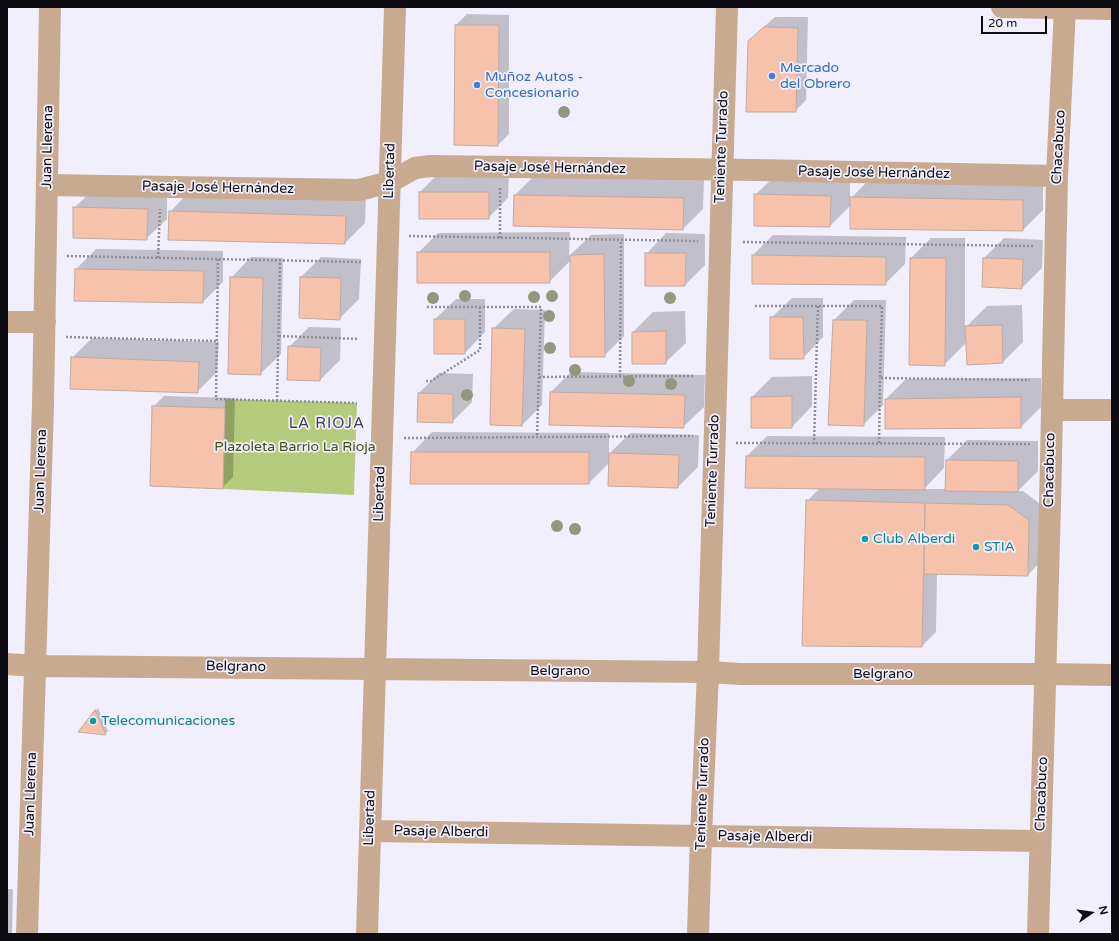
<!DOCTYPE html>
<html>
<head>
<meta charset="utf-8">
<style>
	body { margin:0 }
	#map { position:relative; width:1119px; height:941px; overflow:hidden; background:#f1effd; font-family:"Varela Round",sans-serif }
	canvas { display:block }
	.frame { position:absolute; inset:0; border:8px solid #0c0b12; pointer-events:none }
	.north { position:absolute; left:1071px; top:893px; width:40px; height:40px; -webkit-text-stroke:3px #f1effd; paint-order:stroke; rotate:77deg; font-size:11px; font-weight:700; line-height:16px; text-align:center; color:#0c0b12 }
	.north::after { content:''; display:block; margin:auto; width:14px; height:18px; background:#0c0b12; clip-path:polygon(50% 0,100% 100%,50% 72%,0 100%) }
	.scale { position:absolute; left:981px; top:16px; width:66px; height:18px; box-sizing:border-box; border:2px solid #0c0b12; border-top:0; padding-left:5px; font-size:12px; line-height:14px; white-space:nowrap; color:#0c0b12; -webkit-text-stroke:3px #f1effd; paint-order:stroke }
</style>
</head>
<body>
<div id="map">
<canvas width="1119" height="941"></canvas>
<div class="frame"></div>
<div class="north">N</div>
<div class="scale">20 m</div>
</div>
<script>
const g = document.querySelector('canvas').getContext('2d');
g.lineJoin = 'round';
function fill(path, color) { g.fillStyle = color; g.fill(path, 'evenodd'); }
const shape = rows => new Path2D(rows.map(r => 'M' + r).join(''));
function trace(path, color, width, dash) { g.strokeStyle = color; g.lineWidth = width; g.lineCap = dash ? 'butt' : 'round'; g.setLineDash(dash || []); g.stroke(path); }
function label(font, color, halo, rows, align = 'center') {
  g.font = font + ' "Varela Round",sans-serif'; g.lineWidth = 3.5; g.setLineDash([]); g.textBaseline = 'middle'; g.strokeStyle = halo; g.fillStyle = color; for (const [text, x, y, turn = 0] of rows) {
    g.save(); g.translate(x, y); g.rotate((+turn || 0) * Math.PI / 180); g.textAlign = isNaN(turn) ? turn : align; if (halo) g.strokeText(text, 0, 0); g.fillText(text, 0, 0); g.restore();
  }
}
fill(shape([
	[225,399,357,403,354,495,223,489]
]), '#b5ca7a');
fill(shape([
	[467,14,509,15,509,134,498,145,456,25],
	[775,17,808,17,806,100,795,111,760,30],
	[440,172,509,172,508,198,488,218,420,192],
	[535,175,704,178,703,209,683,229,514,225,515,195],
	[776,175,850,176,850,199,871,178,1043,180,1043,210,1023,230,851,205,830,226,755,195],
	[95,188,167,189,167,219,146,239,74,208],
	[190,191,366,196,365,223,345,243,170,212],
	[570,232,569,256,591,235,624,234,624,336,604,356,571,260,549,282,418,253,438,233],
	[666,233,705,234,705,265,685,285,646,285,646,254],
	[773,235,906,237,905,264,885,284,753,255],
	[931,238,965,238,965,328,987,306,1022,305,1023,342,1003,362,966,329,965,329,965,344,944,365,911,258],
	[1004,238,1043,240,1042,268,1022,288,984,258],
	[96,249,223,251,223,282,203,302,75,270],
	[251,257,283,258,281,354,260,374,231,278],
	[321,257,361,259,359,299,339,319,300,317,301,277],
	[792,298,823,298,823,337,803,358,771,318],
	[456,299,485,299,485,332,465,353,435,353,435,319],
	[854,300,886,300,883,405,863,425,834,320],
	[514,309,545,310,542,405,522,425,491,424,493,329],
	[685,311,686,343,665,363,633,363,633,332,653,312],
	[309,327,341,328,340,360,320,380,289,347],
	[92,338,219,342,217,372,197,392,72,358],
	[571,372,705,375,704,407,683,427,551,392],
	[439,373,473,374,472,402,452,422,419,393],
	[812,376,812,406,792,427,752,427,752,397,772,377],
	[1041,378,1041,407,1021,427,886,399,906,379],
	[164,396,235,398,233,477,222,488,153,407],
	[432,432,609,433,609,454,630,433,699,435,698,467,678,487,610,462,589,483,412,453],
	[767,436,945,437,944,468,924,489,946,489,947,460,967,440,1038,441,1038,471,1018,491,1023,491,1043,506,1042,560,1028,575,937,574,936,632,922,646,807,501,820,488,747,456],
	[98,708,108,731,105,734,80,731],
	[7,889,13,889,12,934,7,934]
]), '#0003');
const building = shape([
	[455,25,499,25,498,146,454,145,455,25],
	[764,27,798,28,796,112,746,112,748,41,764,27],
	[419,192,489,192,489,219,419,219,419,192],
	[754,194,831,196,830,227,754,226,754,194],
	[514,195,684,198,683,230,513,226,514,195],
	[850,197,1023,200,1023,231,850,229,850,197],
	[73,207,148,209,147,240,73,238,73,207],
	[169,211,346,216,345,244,168,240,169,211],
	[417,252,550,252,550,283,417,283,417,252],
	[645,253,686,253,685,286,645,286,645,253],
	[604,254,605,357,570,357,570,255,604,254],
	[752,255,886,257,886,285,752,284,752,255],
	[910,258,946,258,945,366,909,365,910,258],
	[983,258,1023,259,1022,289,982,287,983,258],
	[75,269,204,271,203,303,74,301,75,269],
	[230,277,263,278,261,375,228,374,230,277],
	[300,277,341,278,340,320,299,318,300,277],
	[770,317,803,317,804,359,770,359,770,317],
	[434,319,465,319,465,354,434,354,434,319],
	[833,320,867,320,864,426,828,425,833,320],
	[1002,325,1003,363,967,365,965,326,1002,325],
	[492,328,525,329,522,426,490,425,492,328],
	[666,331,666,364,632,364,632,332,666,331],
	[288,346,321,348,320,381,287,380,288,346],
	[71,357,199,362,198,393,70,389,71,357],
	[550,392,685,395,684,428,549,425,550,392],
	[418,393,453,394,453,423,417,422,418,393],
	[792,396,792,428,751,428,751,397,792,396],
	[1021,397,1021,428,885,429,885,399,1021,397],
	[152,406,225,408,223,489,150,486,152,406],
	[411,452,589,452,589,484,410,484,411,452],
	[609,453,679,455,678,488,608,486,609,453],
	[746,456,925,457,925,490,745,488,746,456],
	[946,460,1018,461,1018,492,945,491,946,460],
	[806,500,925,503,922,647,802,646,806,500],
	[925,503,1008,505,1029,520,1028,576,924,574,925,503],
	[95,710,106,735,78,732,95,710]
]);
fill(building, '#f6c2ab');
trace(building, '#c0aaa0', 1);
trace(shape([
	[409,236,698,241],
	[500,238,500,188],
	[743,242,1034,246],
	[67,256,361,262],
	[158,258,160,209],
	[218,259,216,399,357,403],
	[7,261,8,261],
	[755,306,882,306,880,378,1030,380],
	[427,307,541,307,537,437],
	[279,336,359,339],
	[66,337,216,341],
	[620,376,621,240],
	[539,377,695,376],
	[426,381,431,381,480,350,480,307],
	[277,401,280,261],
	[404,438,693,436],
	[736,443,1031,444],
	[879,443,880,378],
	[814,444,818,305]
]), '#8f8d98', 2.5, [2, 2]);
trace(shape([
	[1002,7,1112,9],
	[47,185,359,190,390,182,415,168,430,166,756,170,1057,176],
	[7,322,45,322],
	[1052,410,1112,410],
	[7,664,35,666,708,672,741,674,1045,674,1112,675],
	[370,831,1040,841],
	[27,934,43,404,50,7],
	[367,934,395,7],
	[698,934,701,836,708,672,727,7],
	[1038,934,1050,505,1057,176,1065,7]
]), '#c7aa8f', 22);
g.fillStyle = '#92987d';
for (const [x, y] of [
	[564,112],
	[465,296],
	[552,296],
	[534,297],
	[433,298],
	[670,298],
	[549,316],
	[550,348],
	[575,370],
	[629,381],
	[671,384],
	[467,395],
	[557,526],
	[575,529]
]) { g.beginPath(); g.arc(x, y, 6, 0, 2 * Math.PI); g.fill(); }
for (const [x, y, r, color] of [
	[772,76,4,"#3f7fe0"],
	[477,85,4,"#3f7fe0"],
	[865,539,4,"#0f9aa8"],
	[976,547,4,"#0f9aa8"],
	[93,721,4,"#0f9aa8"]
]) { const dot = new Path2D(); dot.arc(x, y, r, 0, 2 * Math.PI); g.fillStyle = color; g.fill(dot); trace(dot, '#f1effd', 1.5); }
label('14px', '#366cbe', '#f1effd', [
	["Mercado",780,68],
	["del Obrero",780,84],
	["Muñoz Autos -",485,77],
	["Concesionario",485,93]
], 'left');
label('14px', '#0c0b12', '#f1effd', [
	["Juan Llerena",48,147,-89],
	["Teniente Turrado",722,147,-88],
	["Chacabuco",1059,147,-87],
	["Pasaje José Hernández",550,168,1],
	["Libertad",390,171,-88],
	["Pasaje José Hernández",874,173,1],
	["Pasaje José Hernández",218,188,1],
	["Chacabuco",1050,470,-89],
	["Juan Llerena",41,471,-88],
	["Teniente Turrado",713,471,-88],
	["Libertad",380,494,-88],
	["Belgrano",236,667,1],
	["Belgrano",560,671],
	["Belgrano",883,674],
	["Juan Llerena",31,794,-88],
	["Teniente Turrado",703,794,-88],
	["Chacabuco",1042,794,-88],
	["Libertad",370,818,-88],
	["Pasaje Alberdi",441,832,1],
	["Pasaje Alberdi",765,837,1]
]);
label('14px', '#445114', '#f1effd', [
	["Plazoleta Barrio La Rioja",295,447]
]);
label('14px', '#0d838f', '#f1effd', [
	["Club Alberdi",873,539],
	["STIA",984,547],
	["Telecomunicaciones",101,721]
], 'left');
g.letterSpacing = '1px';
label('15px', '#3f3d4e', '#f1effd', [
	["LA RIOJA",327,424]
]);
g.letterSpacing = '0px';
</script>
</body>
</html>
